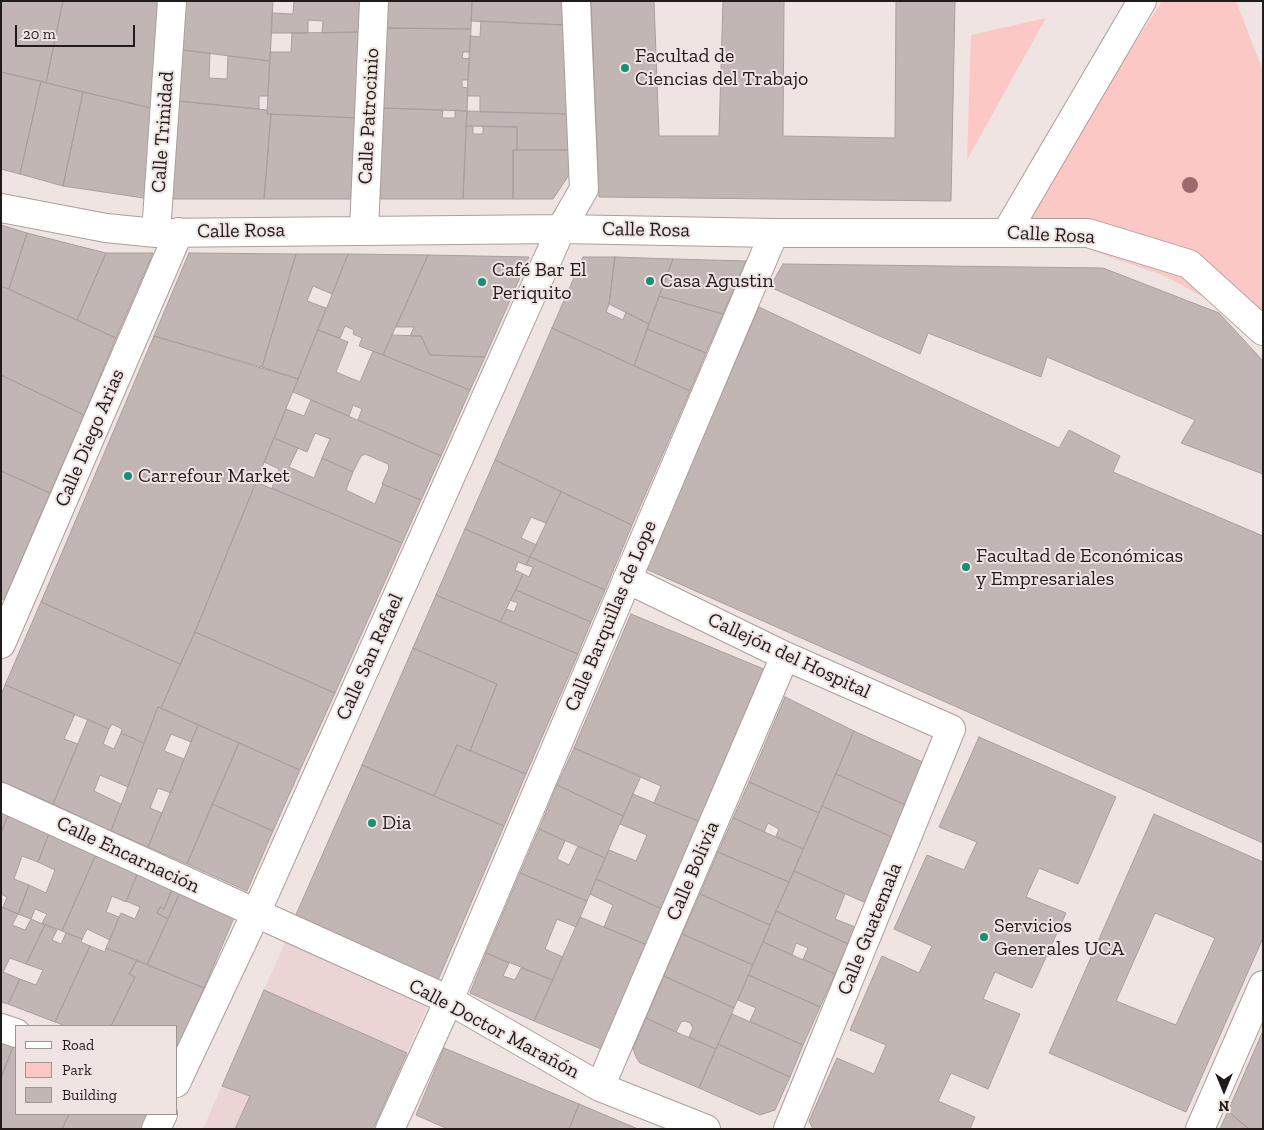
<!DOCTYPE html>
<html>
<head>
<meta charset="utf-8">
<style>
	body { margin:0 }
	#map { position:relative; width:1264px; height:1130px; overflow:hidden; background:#f0e4e3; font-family:"Zilla Slab",serif }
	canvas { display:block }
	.frame { position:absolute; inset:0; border:2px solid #201c1b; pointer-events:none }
	.legend { position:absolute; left:15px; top:1025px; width:162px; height:90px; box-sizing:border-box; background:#f0e4e3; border:1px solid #9d9493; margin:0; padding:6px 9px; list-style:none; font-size:15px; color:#201c1b }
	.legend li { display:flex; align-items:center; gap:10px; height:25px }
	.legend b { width:25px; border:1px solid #9d9493 }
	.north { position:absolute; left:1199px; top:1065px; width:50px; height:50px; -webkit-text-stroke:4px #f0e4e3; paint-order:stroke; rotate:180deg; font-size:14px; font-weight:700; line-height:20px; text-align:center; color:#201c1b }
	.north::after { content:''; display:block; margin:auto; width:18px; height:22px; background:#201c1b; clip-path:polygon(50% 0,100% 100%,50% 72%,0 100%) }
	.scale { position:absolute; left:15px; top:25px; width:120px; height:22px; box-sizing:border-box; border:2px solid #201c1b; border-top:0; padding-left:6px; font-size:15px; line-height:18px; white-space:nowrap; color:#201c1b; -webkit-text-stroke:4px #f0e4e3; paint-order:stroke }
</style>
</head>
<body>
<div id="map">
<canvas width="1264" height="1130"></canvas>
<div class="frame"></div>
<ul class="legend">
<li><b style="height:6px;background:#fff"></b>Road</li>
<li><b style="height:14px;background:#fbc8c5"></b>Park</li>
<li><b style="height:14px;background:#c2b6b5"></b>Building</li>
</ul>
<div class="north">N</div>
<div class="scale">20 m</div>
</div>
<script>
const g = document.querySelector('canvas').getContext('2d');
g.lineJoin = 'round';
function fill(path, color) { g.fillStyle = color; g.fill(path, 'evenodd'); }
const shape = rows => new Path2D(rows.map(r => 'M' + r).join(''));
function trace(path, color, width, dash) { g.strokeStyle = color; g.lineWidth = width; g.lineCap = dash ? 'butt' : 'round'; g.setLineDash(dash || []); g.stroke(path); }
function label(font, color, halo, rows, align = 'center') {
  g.font = font + ' "Zilla Slab",serif'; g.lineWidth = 4; g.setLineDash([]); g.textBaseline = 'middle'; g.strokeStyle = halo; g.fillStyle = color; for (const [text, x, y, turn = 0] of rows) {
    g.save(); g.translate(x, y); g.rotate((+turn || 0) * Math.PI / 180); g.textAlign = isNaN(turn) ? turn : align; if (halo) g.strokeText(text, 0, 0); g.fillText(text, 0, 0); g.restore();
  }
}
fill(shape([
	[285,942,429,1003,373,1129,203,1129]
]), '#ead5d4');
fill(shape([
	[1162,1,1236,1,1263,71,1263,330,1165,276,1018,225],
	[1046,18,967,160,971,35]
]), '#fbc8c5');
const building = shape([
	[1,1,63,1,46,83,1,72,1,1],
	[63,1,159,1,151,108,46,83,63,1],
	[185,1,273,1,270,61,182,50,185,1],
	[294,1,362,1,361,32,322,33,323,21,308,20,308,33,271,33,272,13,293,14,294,1],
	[388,1,472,1,471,29,387,28,388,1],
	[472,1,564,1,565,25,471,21,472,1],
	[591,1,654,1,659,136,719,136,723,1,784,1,783,136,895,138,896,1,955,1,951,201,599,197,591,1],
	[481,21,565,25,569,114,480,112,480,96,467,96,470,36,480,37,481,21],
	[387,28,471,29,470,52,463,52,462,58,470,59,468,80,462,80,462,87,468,88,467,111,383,108,387,28],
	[361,32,357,118,267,114,270,52,291,52,292,33,361,32],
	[182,50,210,53,209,78,227,79,228,56,270,61,268,96,259,96,259,109,178,101,182,50],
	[1,72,41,81,20,174,1,169,1,72],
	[41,81,83,92,63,186,20,174,41,81],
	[83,92,151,108,144,198,63,186,83,92],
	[178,101,267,110,267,114,271,114,264,199,171,199,178,101],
	[383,108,443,110,442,118,455,118,455,110,467,111,463,199,380,199,383,108],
	[467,111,569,114,570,150,517,150,517,127,466,126,467,111],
	[271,114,357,118,353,199,264,199,271,114],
	[466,126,473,126,473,134,483,134,483,126,517,127,517,150,513,150,513,199,463,199,466,126],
	[513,150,570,150,571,172,553,199,513,199,513,150],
	[1,225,27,233,9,289,1,286,1,225],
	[27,233,106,253,77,320,9,289,27,233],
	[106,253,153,253,116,338,77,320,106,253],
	[189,253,296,254,262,367,154,336,189,253],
	[296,254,348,254,332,294,313,286,307,301,326,308,298,379,262,367,296,254],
	[348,254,428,255,383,355,359,346,362,338,353,334,354,330,345,326,340,338,318,330,348,254],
	[428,255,529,257,485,357,430,355,421,336,410,336,414,327,396,327,428,255],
	[583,257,615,257,609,304,606,312,623,320,626,312,649,324,634,366,552,328,583,257],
	[615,257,673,259,649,324,609,304,615,257],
	[673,259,746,261,723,314,659,296,673,259],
	[783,264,1103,268,1219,313,1263,361,1263,474,1181,443,1195,420,1047,357,1041,377,928,333,920,354,770,287,783,264],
	[1,286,116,338,84,415,1,375,1,286],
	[659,296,723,314,706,353,647,329,659,296],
	[759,307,1059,448,1069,430,1120,456,1113,472,1263,536,1263,843,646,569,759,307],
	[552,328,690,391,632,525,495,460,552,328],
	[647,329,706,353,690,391,634,366,647,329],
	[318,330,348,342,336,372,360,382,373,351,470,390,441,456,358,420,362,409,353,405,349,416,293,392,318,330],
	[392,335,421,336,430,355,485,357,470,390,383,355,392,335],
	[154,336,298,379,195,632,180,664,41,602,154,336],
	[1,375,84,415,50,493,1,471,1,375],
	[311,400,441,456,421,500,382,484,389,468,388,464,365,454,361,456,353,472,322,458,330,439,315,433,307,452,274,438,286,409,304,416,311,400],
	[274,438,298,448,289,467,314,478,322,458,353,472,346,490,375,504,383,484,421,500,402,543,272,488,279,469,264,462,274,438],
	[495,460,561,492,546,523,531,517,521,538,537,545,530,557,465,529,495,460],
	[1,471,50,493,4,600,1,598,1,471],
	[256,482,402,543,335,693,195,632,256,482],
	[561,492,632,525,605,590,530,557,561,492],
	[465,529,530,557,526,565,518,562,515,570,523,574,500,622,436,595,465,529],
	[530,557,605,590,591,622,516,590,523,574,529,577,533,567,526,565,530,557],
	[516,590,591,622,578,654,500,622,507,609,514,612,518,603,510,600,516,590],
	[436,595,578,654,526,774,470,751,497,684,413,648,436,595],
	[41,602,180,664,161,708,158,707,144,743,121,733,122,729,112,724,109,729,5,685,41,602],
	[631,614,766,670,700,822,654,803,661,786,574,748,631,614],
	[195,632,335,693,300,770,161,708,195,632],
	[413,648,497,684,470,751,457,745,434,796,362,765,413,648],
	[5,685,75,714,64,739,78,744,53,804,1,781,1,695,5,685],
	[785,697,854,731,819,813,749,782,785,697],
	[158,707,198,725,191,742,171,734,164,751,184,759,171,793,158,788,150,808,162,813,148,847,111,831,158,707],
	[88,719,109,729,103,744,114,749,121,733,144,743,128,787,100,775,94,791,121,804,111,831,53,804,88,719],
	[198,725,239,743,187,864,148,847,198,725],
	[854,731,925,763,908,806,836,774,854,731],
	[979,737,1116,797,1078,884,1039,868,1026,897,1066,913,1032,988,995,972,983,999,1020,1014,988,1089,951,1073,938,1101,975,1117,970,1129,813,1129,809,1121,837,1058,874,1074,886,1045,850,1030,882,956,919,973,932,946,894,929,927,855,964,870,977,842,939,827,979,737],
	[239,743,300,770,273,831,212,804,239,743],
	[457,745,526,774,504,826,434,796,457,745],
	[574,748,641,776,623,816,557,785,574,748],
	[362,765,504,826,438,980,294,919,362,765],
	[836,774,908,806,894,838,822,806,836,774],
	[749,782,819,813,803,849,776,836,779,829,768,823,764,832,733,818,749,782],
	[557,785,623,816,605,858,539,829,557,785],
	[633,794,700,822,662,909,596,879,609,850,636,861,647,835,620,824,633,794],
	[212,804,273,831,247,891,187,864,212,804],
	[822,806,894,838,866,903,794,871,822,806],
	[1,810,9,813,1,833,1,810],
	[9,813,50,831,38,862,22,856,14,879,29,885,18,914,3,907,7,897,1,894,1,833,9,813],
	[1154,814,1263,862,1263,938,1186,1112,1049,1053,1154,814],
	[1155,913,1215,938,1176,1025,1116,1001,1155,913],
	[733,818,803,849,789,882,718,852,733,818],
	[539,829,565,841,557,859,569,865,578,846,605,858,587,901,520,873,539,829],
	[50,831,97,852,62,931,42,923,47,914,35,909,31,919,18,914,29,885,46,893,55,870,38,862,50,831],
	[97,852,139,870,126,902,112,896,106,912,119,917,110,940,87,929,82,939,62,931,97,852],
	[718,852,789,882,770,925,700,894,718,852],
	[139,870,174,885,164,909,160,907,157,913,168,919,147,965,106,948,121,913,135,919,140,907,126,901,139,870],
	[794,871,845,894,835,919,855,927,848,944,776,911,794,871],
	[520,873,587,901,576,927,557,919,545,949,563,957,553,980,486,953,520,873],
	[596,879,662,909,647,945,604,927,613,905,590,894,596,879],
	[174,885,182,888,168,919,157,913,160,907,164,909,174,885],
	[182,888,236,913,204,988,147,965,182,888],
	[700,894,770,925,753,965,682,934,700,894],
	[1,907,18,914,12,925,25,930,31,919,45,925,26,964,10,958,3,972,20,979,8,1004,1,1002,1,907],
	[776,911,848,944,835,974,803,959,808,948,796,943,792,955,763,942,776,911],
	[580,917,647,945,601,1049,534,1021,580,917],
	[45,925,57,930,52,940,61,944,66,933,82,939,81,942,90,946,55,1022,8,1004,20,979,36,985,43,970,26,964,45,925],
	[682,934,753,965,734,1008,664,976,682,934],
	[763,942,835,974,820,1007,748,975,763,942],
	[90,946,105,952,106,948,137,960,129,974,135,977,111,1026,66,1026,55,1022,90,946],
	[486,953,509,963,503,976,515,980,521,968,553,980,534,1021,470,993,486,953],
	[137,960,204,988,176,1052,176,1026,111,1026,135,977,129,974,137,960],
	[748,975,820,1007,803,1045,750,1021,756,1008,738,1000,748,975],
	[664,976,734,1008,716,1049,689,1037,693,1028,690,1023,685,1021,681,1022,676,1032,646,1018,664,976],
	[264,990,407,1053,373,1129,235,1129,250,1096,222,1086,264,990],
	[732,1014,803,1045,790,1077,718,1044,732,1014],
	[646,1018,676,1032,716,1049,699,1088,640,1063,637,1059,633,1049,646,1018],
	[1263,1031,1263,1129,1249,1129,1228,1111,1263,1031],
	[1,1034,16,1039,1,1078,1,1034],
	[16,1039,16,1114,69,1114,62,1129,1,1129,1,1078,16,1039],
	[718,1044,790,1077,775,1110,760,1115,699,1088,718,1044],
	[444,1048,579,1104,569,1129,448,1129,416,1115,444,1048],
	[579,1104,638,1129,569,1129,579,1104],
	[1228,1111,1249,1129,1220,1129,1228,1111],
	[69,1114,149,1114,143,1129,62,1129,69,1114]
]);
fill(building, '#c2b6b5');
trace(building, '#a99e9d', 1);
const pedestrian = shape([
	[1006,233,1088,233,1189,264,1263,331],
	[256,913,449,1000]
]);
const minor = shape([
	[1,208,106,228,156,233,561,229,774,233,1006,233,1142,1],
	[364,230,374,1],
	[156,233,172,1],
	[627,579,785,656,951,729,788,1129],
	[1,644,179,232],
	[1,797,256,913],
	[449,1000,600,1087,706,1129],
	[1,1028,16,1033],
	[176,1083,256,913,561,229,584,189,576,1],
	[600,1087,785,656],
	[156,1129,163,1114],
	[390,1129,449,1000,774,233],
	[1200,1129,1263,985]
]);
trace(pedestrian, '#aa9e9e', 30);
trace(minor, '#aa9e9e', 30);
trace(pedestrian, '#fff', 28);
trace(minor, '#fff', 28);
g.fillStyle = '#9f6970';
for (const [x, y] of [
	[1190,185]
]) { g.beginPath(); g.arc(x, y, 8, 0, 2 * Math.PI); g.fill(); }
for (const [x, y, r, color] of [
	[625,68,5,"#168f74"],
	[650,281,5,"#168f74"],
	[482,282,5,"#168f74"],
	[128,476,5,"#168f74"],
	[966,567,5,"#168f74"],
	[372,823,5,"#168f74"],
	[984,937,5,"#168f74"]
]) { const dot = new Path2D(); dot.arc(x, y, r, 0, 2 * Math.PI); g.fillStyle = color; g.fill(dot); trace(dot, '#f0e4e3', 2); }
label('20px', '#201c1b', '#f0e4e3', [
	["Facultad de",635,56],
	["Ciencias del Trabajo",635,79],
	["Café Bar El",492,270],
	["Periquito",492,293],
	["Casa Agustin",660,281],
	["Carrefour Market",138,476],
	["Facultad de Económicas",976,556],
	["y Empresariales",976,579],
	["Dia",382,823],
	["Servicios",994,926],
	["Generales UCA",994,949]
], 'left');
label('20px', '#201c1b', '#f0e4e3', [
	["Calle Patrocinio",369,116,-87],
	["Calle Trinidad",163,132,-86],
	["Calle Rosa",646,230,1],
	["Calle Rosa",241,231,-1],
	["Calle Rosa",1051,235,3],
	["Calle Diego Arias",90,438,-67],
	["Calle Barquillas de Lope",611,616,-67],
	["Callejón del Hospital",789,656,25],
	["Calle San Rafael",370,657,-66],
	["Calle Encarnación",128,855,25],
	["Calle Bolivia",693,871,-67],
	["Calle Guatemala",870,929,-68],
	["Calle Doctor Marañón",494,1029,28]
]);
</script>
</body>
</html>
